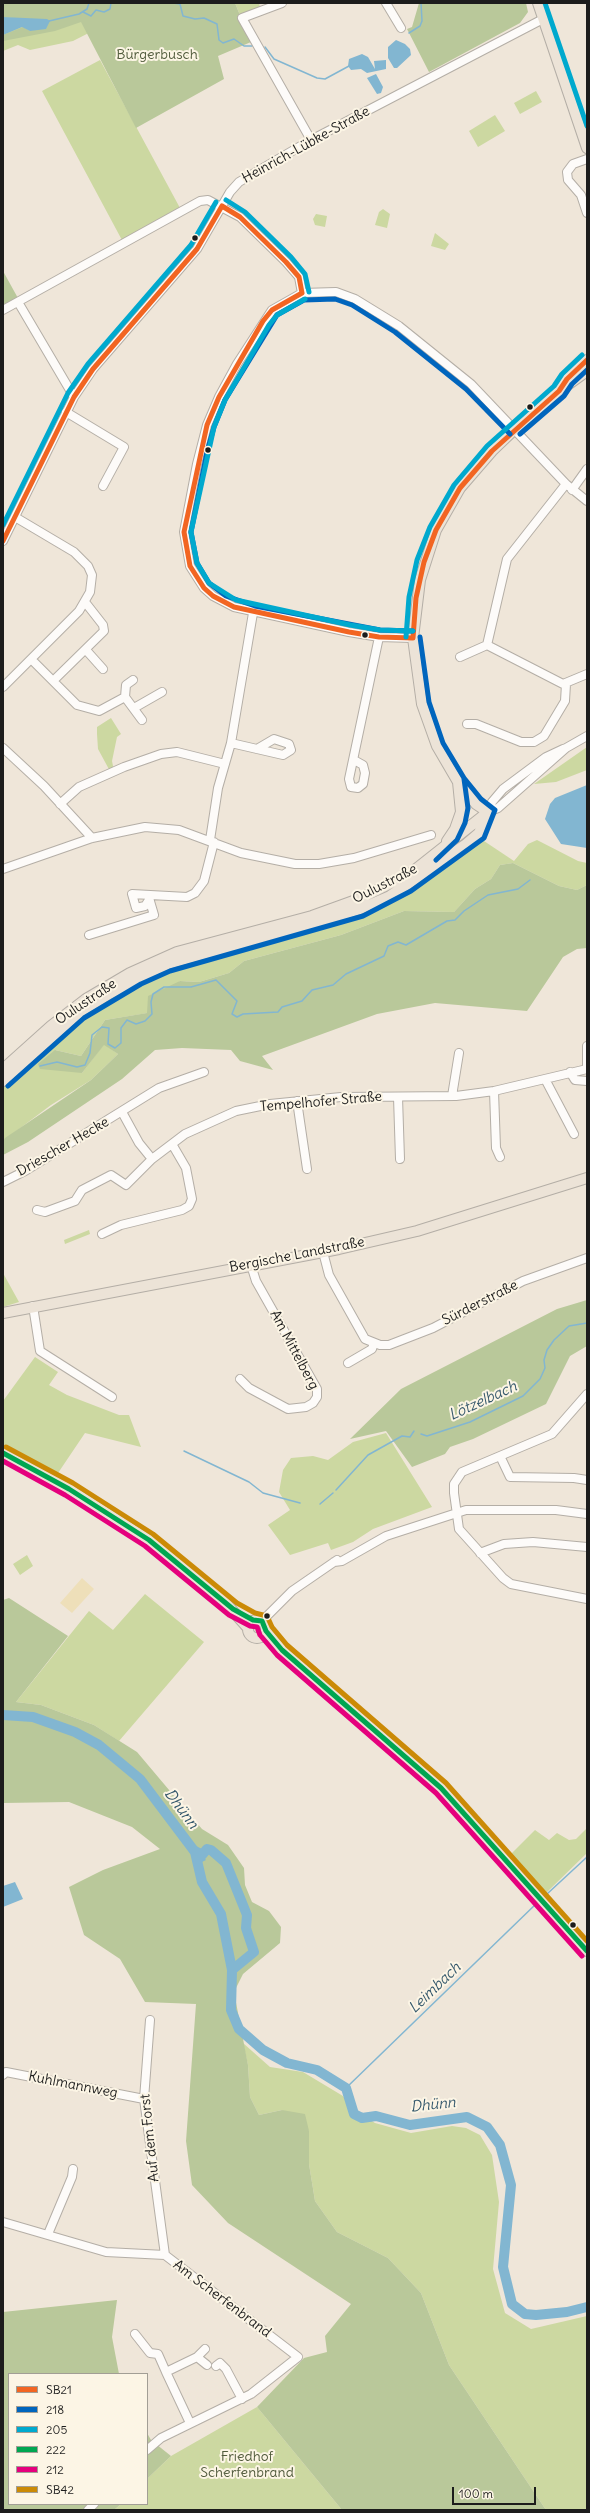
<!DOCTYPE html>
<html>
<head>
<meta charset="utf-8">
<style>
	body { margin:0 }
	#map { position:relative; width:590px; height:2513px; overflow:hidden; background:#efe6d9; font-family:Delius,sans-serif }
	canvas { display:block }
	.frame { position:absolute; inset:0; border:4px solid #1c1c1c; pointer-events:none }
	.legend { position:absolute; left:8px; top:2373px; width:140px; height:132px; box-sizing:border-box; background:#fcf5e5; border:1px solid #a29e95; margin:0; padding:5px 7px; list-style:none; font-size:12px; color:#1c1c1c }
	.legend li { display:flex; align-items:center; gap:8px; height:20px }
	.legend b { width:20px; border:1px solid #a29e95 }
	.scale { position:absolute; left:452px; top:2487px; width:84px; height:18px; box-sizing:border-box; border:2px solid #1c1c1c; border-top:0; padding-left:5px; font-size:12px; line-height:14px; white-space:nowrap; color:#1c1c1c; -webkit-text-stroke:3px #fcf5e5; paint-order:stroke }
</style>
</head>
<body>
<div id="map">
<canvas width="590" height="2513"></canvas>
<div class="frame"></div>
<ul class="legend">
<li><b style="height:5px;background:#f26522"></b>SB21</li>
<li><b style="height:5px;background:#0065bd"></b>218</li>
<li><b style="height:5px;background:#00a9ce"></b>205</li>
<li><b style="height:5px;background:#00a651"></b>222</li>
<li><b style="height:5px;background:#e5007d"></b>212</li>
<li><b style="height:5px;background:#cb8a06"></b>SB42</li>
</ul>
<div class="scale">100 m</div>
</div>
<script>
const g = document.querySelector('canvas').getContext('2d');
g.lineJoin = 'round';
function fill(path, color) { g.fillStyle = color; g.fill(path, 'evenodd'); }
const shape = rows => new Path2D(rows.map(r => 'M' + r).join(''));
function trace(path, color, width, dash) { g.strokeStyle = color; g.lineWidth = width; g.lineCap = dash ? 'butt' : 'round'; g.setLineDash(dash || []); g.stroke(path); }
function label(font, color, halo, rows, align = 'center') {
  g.font = font + ' Delius,sans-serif'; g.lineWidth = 4; g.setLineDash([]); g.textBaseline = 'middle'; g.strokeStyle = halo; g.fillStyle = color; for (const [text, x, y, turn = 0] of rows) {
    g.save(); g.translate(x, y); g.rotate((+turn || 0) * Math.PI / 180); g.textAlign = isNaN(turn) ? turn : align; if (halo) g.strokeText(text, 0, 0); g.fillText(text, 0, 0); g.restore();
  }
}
fill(shape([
	[3,3,130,12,73,41,30,50,18,45,3,51],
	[235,3,259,3,260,7,240,15],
	[100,60,180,208,123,242,42,91],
	[536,91,542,102,520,114,514,103],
	[495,115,505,131,478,147,469,131],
	[383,209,390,214,387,228,375,225,379,212],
	[316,214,327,216,325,227,315,225,313,219],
	[435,233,449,244,445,250,431,246],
	[111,718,121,734,117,737,112,761,114,771,111,773,98,749,97,734,97,727],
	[587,747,587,770,556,782,534,784],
	[478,837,514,861,528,844,537,840,578,861,587,863,587,885,577,890,559,886,513,863,500,865,491,879,475,889,454,912,404,911,341,935,244,961,229,973,199,982,180,981,148,1013,105,1020,81,1056,55,1050,82,1073,104,1044,118,1054,91,1080,51,1105,3,1141,3,1084,35,1053,98,1004,159,972,390,900,424,881],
	[89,1230,90,1234,65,1244,64,1240],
	[3,1273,19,1302,3,1307],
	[35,1357,58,1372,49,1385,67,1395,119,1415,129,1415,141,1447,85,1433,56,1476,3,1447,3,1401],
	[386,1433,432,1507,373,1529,353,1542,331,1550,328,1543,290,1555,268,1525,290,1510,279,1492,283,1470,291,1458,313,1456,328,1460,353,1442],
	[27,1555,33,1566,20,1575,13,1564],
	[145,1594,204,1642,119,1741,94,1725,41,1705,16,1702,89,1611,113,1630],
	[587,1828,587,1853,546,1893,510,1855,535,1830,549,1840,557,1833,569,1840,576,1839],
	[243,2043,270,2067,303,2072,343,2096,353,2109,375,2123,411,2133,452,2126,466,2128,480,2135,492,2155,499,2202,493,2269,505,2313,531,2329,587,2316,587,2510,546,2510,449,2365,421,2293,388,2258,337,2232,315,2201,309,2164,309,2131,282,2110,259,2115,250,2097,248,2065],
	[257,2407,342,2510,114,2510,121,2504,147,2504,147,2479,171,2456]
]), '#ccd8a1');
fill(shape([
	[3,3,235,3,251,42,218,56,224,79,136,128,81,22,55,31,3,41,3,35,23,27,30,31,24,19,3,17],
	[419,3,526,3,528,12,520,23,429,72,407,29,412,27],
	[3,271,19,300,3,309],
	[513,863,559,886,577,890,587,885,587,948,577,949,563,957,527,1011,435,1003,377,1014,262,1056,273,1070,240,1061,231,1050,182,1048,155,1050,122,1079,28,1142,3,1155,3,1141,5,1138,91,1080,118,1054,104,1045,82,1073,40,1069,38,1064,55,1050,81,1056,105,1020,147,1013,148,996,180,981,199,982,229,973,244,961,341,935,404,911,454,912,475,889,491,879,500,865],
	[587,1300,587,1346,570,1356,546,1404,473,1439,450,1447,445,1454,412,1467,386,1431,350,1439,401,1389,557,1309],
	[9,1598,68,1636,16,1702,41,1705,94,1725,137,1752,202,1829,228,1845,244,1868,245,1885,252,1902,269,1911,281,1927,280,1943,243,1974,234,1992,248,2065,250,2097,259,2115,282,2110,305,2114,309,2131,309,2164,315,2201,337,2232,388,2258,421,2293,449,2365,546,2510,342,2510,257,2407,304,2358,327,2352,325,2336,351,2304,228,2223,192,2185,186,2141,196,2004,145,2002,120,1959,84,1935,69,1887,103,1870,160,1849,132,1827,69,1802,3,1803,3,1600],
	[117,2300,112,2337,119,2374,9,2374,9,2504,121,2504,114,2510,3,2510,3,2312],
	[147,2433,151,2440,171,2456,147,2479]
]), '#b9c89a');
fill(shape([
	[82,1578,94,1589,72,1613,60,1603]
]), '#eedfb9');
fill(shape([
	[3,17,47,19,50,21,46,29,30,31,22,27,3,35],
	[396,40,405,44,410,49,411,55,397,68,394,68,388,58,388,47],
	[362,54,368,57,375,69,374,61,386,60,386,69,367,73,361,69,351,70,348,66,349,59],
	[376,74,383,87,381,93,377,94,367,78],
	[587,785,587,848,561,844,545,819,550,804,555,798],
	[188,1842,204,1850,202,1855,206,1860,198,1864,188,1850],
	[15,1882,23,1899,3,1907,3,1886]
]), '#82b6d1');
trace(shape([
	[173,3,180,4,183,16,195,19,204,18,217,24,219,40,223,43,234,39,244,46,252,46],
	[83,12,91,16,96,10,104,12,110,9,111,3],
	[49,21,79,14,87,9,89,3],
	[409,33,420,26,422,21,421,3],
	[265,47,274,59,317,78,325,79,349,66],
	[40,1066,57,1062,77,1067,85,1065,90,1053,92,1035,102,1027,109,1028,108,1044,115,1048,121,1043,121,1028,127,1020,136,1024,145,1021,152,1014,151,1002,153,994,164,987,191,987,216,980,237,1001,232,1014,237,1017,243,1014,278,1012,282,1007,302,1001,312,990,333,985,346,974,384,956,388,946,398,942,406,945,447,921,455,920,464,911,488,895,518,889,530,880],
	[421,1434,427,1436,470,1422,523,1396,540,1379,545,1368,544,1360,547,1350,554,1340,569,1326,587,1323],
	[184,1451,249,1482,263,1493,300,1503],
	[336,1490,368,1455,402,1436,410,1437,414,1431],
	[320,1504,333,1493],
	[547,1894,587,1857],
	[346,2088,538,1902]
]), '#82b6d1', 1.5);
trace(shape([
	[3,1715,33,1717,75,1732,99,1745,140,1779,195,1852,202,1855,207,1849,211,1850,226,1863,247,1915,246,1928,254,1952,232,1970,231,2010,239,2029,263,2050,287,2063,317,2070,346,2088,354,2114,362,2118,376,2116,410,2125,467,2117,487,2127,500,2145,511,2185,503,2267,512,2304,525,2314,536,2315,567,2312,587,2307],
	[195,1852,202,1882,221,1914,232,1970]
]), '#82b6d1', 10);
const minor = shape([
	[282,3,242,18,311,140],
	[386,3,401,28],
	[587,159,573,164,567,172,568,180,581,195,587,213],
	[18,302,74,397],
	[3,310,200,201,208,200,240,217,286,262,299,277,302,293],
	[66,412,124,447,103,486],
	[566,484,507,559,487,645,563,684,587,674],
	[572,490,587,469],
	[3,541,74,397,93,369,197,249,230,192,239,182,311,140,543,19],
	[413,638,379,637,349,632,234,607,213,596,204,588,190,566,184,532,197,464,207,425,219,397,237,364,272,310,302,293,336,292,355,299,399,326,471,384,566,484,587,501],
	[86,650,103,669],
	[460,657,487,645],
	[31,659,77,705,99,711,125,697,142,720],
	[53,681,104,631,103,625,85,602],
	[3,687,79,611,90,592,92,575,88,566,74,552,15,517],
	[125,697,126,685,133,680],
	[134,708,162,692],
	[467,724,476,724,521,742,534,742,544,736,565,701,566,684],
	[231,743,283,755,291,750,289,744,274,739,257,749],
	[3,748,44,786,92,838],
	[354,760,363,765,365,773,363,784,358,788,351,787,349,779,379,637],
	[60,804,79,787,124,767,161,754,177,752,225,764],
	[488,812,498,808,566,748,587,736],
	[488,812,492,802,503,789,546,757,563,749],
	[210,840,218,788,231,743,253,613],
	[3,869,92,838,145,827,179,830,241,853,295,864,319,864,354,858,431,835],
	[149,900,145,906,136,908,132,894,187,897,195,893,204,881,214,842],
	[89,935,154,915,149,898],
	[587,1069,587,1046],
	[570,1072,575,1080,587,1081],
	[545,1079,574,1134],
	[494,1091,496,1148,500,1157],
	[452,1096,459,1053],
	[398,1097,400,1159],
	[297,1101,307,1169],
	[122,1112,139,1143,152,1159],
	[3,1182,25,1171,159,1088,204,1072],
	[37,1210,45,1212,75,1201,82,1190,111,1175,126,1185,152,1159,185,1134,236,1111,270,1104,341,1097,456,1096,494,1091,587,1069],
	[102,1234,121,1225,182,1210,189,1206,192,1199,186,1168,172,1144],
	[323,1252,329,1275,365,1339,380,1345,389,1345,433,1328,523,1281,587,1258],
	[33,1306,40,1351,112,1397],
	[348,1363,372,1349,374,1343],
	[240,1379,249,1388,288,1409,306,1407,313,1403,317,1397,317,1389,256,1281,251,1265],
	[587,1394,552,1434,462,1472,454,1484,454,1493,459,1529,503,1578,511,1584,587,1599],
	[500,1456,510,1477,574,1478,587,1480],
	[480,1553,504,1544,533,1542,587,1547],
	[334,1562,342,1561,386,1536,466,1510,556,1510,587,1514],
	[262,1621,292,1591,337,1560],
	[150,2020,144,2099,165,2255],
	[3,2075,6,2072,144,2099],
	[3,2222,106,2252,165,2255,298,2357,251,2394,161,2438,147,2450],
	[48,2234,72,2177,73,2169],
	[135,2334,150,2353,158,2354,166,2372],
	[197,2357,205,2349],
	[216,2366,220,2363,226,2369,242,2399],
	[190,2423,166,2372,197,2357,207,2365],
	[88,2510,94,2504]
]);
const major = shape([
	[538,3,587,148],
	[560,389,567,379,587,360],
	[488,812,476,804,458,782,437,746,422,704,413,638,420,580,436,530,460,488,492,451,515,429,559,391,587,371],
	[447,841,455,829,461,812,458,782],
	[3,1069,51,1026,86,999,130,973,177,952,312,916,359,899,411,873,488,812],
	[3,1081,80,1012,109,994,168,964,327,920,360,909,390,896,465,845,479,833,488,812],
	[3,1313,339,1249,417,1231,587,1178],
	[3,1453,69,1489,149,1540,223,1600,247,1627],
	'248 1629a9 9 0 1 1 18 0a9 9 0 1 1-18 0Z',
	[266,1631,282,1650,441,1788,587,1951]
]);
trace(minor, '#b4aea6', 10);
trace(major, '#b4aea6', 12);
trace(minor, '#fdfbf9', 8);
trace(major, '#ece3d7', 10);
trace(shape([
	[222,206,240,217,286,262,299,277,302,293],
	[302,293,272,310,263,321,219,397,207,425,184,532,190,566,204,588,213,596,234,607,349,632,379,637,413,638],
	[3,541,74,397,93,369,197,249,222,206],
	[413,638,416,598,424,562,436,530,460,488,492,451,559,391,567,379,587,360]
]), '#f26522', 5);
trace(shape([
	[520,434,564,396,572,384,587,370],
	[413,631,380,630,255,606,226,596,209,583,197,563,191,532,207,452,214,427,225,400,277,315,304,300,335,299,352,305,395,332,466,389,510,434],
	[436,860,457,840,465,823,468,808,464,779],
	[8,1086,84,1018,141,984,170,971,363,916,411,891,484,838,495,810,481,799,464,778,443,743,429,702,420,637]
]), '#0065bd', 5);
trace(shape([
	[545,3,587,126],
	[226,200,245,212,291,257,305,274,309,292],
	[305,299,277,315,269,325,225,400,214,427,191,532,197,563,209,583,236,600,350,625,380,630,413,631],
	[3,525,68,393,88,364,191,245,216,202],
	[406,637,409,597,417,560,430,527,454,485,487,446,554,386,562,374,582,355]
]), '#00a9ce', 5);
trace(shape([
	[3,1453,69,1489,149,1540,233,1609,253,1620,262,1621,266,1631,282,1650,441,1788,587,1951]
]), '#00a651', 5);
trace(shape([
	[3,1461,65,1495,145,1546,229,1615,250,1626,257,1627,260,1635,277,1655,436,1793,582,1956]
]), '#e5007d', 5);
trace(shape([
	[6,1447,73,1483,153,1534,237,1603,255,1613,267,1616,272,1627,287,1645,446,1783,587,1941]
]), '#cb8a06', 5);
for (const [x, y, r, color] of [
	[195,238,3.5,"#1c1c1c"],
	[530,407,3.5,"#1c1c1c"],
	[208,450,3.5,"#1c1c1c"],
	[365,635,3.5,"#1c1c1c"],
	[267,1616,3.5,"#1c1c1c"],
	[573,1925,3.5,"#1c1c1c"]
]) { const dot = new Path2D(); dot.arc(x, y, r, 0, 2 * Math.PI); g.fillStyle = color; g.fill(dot); trace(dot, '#fcf5e5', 1.5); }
label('14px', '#505a3b', '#fcf5e5', [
	["Bürgerbusch",157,55],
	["Friedhof",247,2457],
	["Scherfenbrand",247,2473]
]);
label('14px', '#1c1c1c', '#fcf5e5', [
	["Heinrich-Lübke-Straße",306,145,-29],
	["Oulustraße",385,884,-27],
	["Oulustraße",86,1002,-34],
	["Tempelhofer Straße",321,1102,-5],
	["Driescher Hecke",63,1147,-30],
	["Bergische Landstraße",297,1255,-11],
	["Sürderstraße",480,1303,-27],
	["Am Mittelberg",294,1350,62],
	["Kuhlmannweg",73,2085,11],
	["Auf dem Forst",150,2138,-96],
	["Am Scherfenbrand",222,2299,37]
]);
label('italic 15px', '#35586c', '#fcf5e5', [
	["Lötzelbach",483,1401,-25],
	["Dhünn",181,1809,53],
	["Leimbach",435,1988,-44],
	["Dhünn",433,2105,-6]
]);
</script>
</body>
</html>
